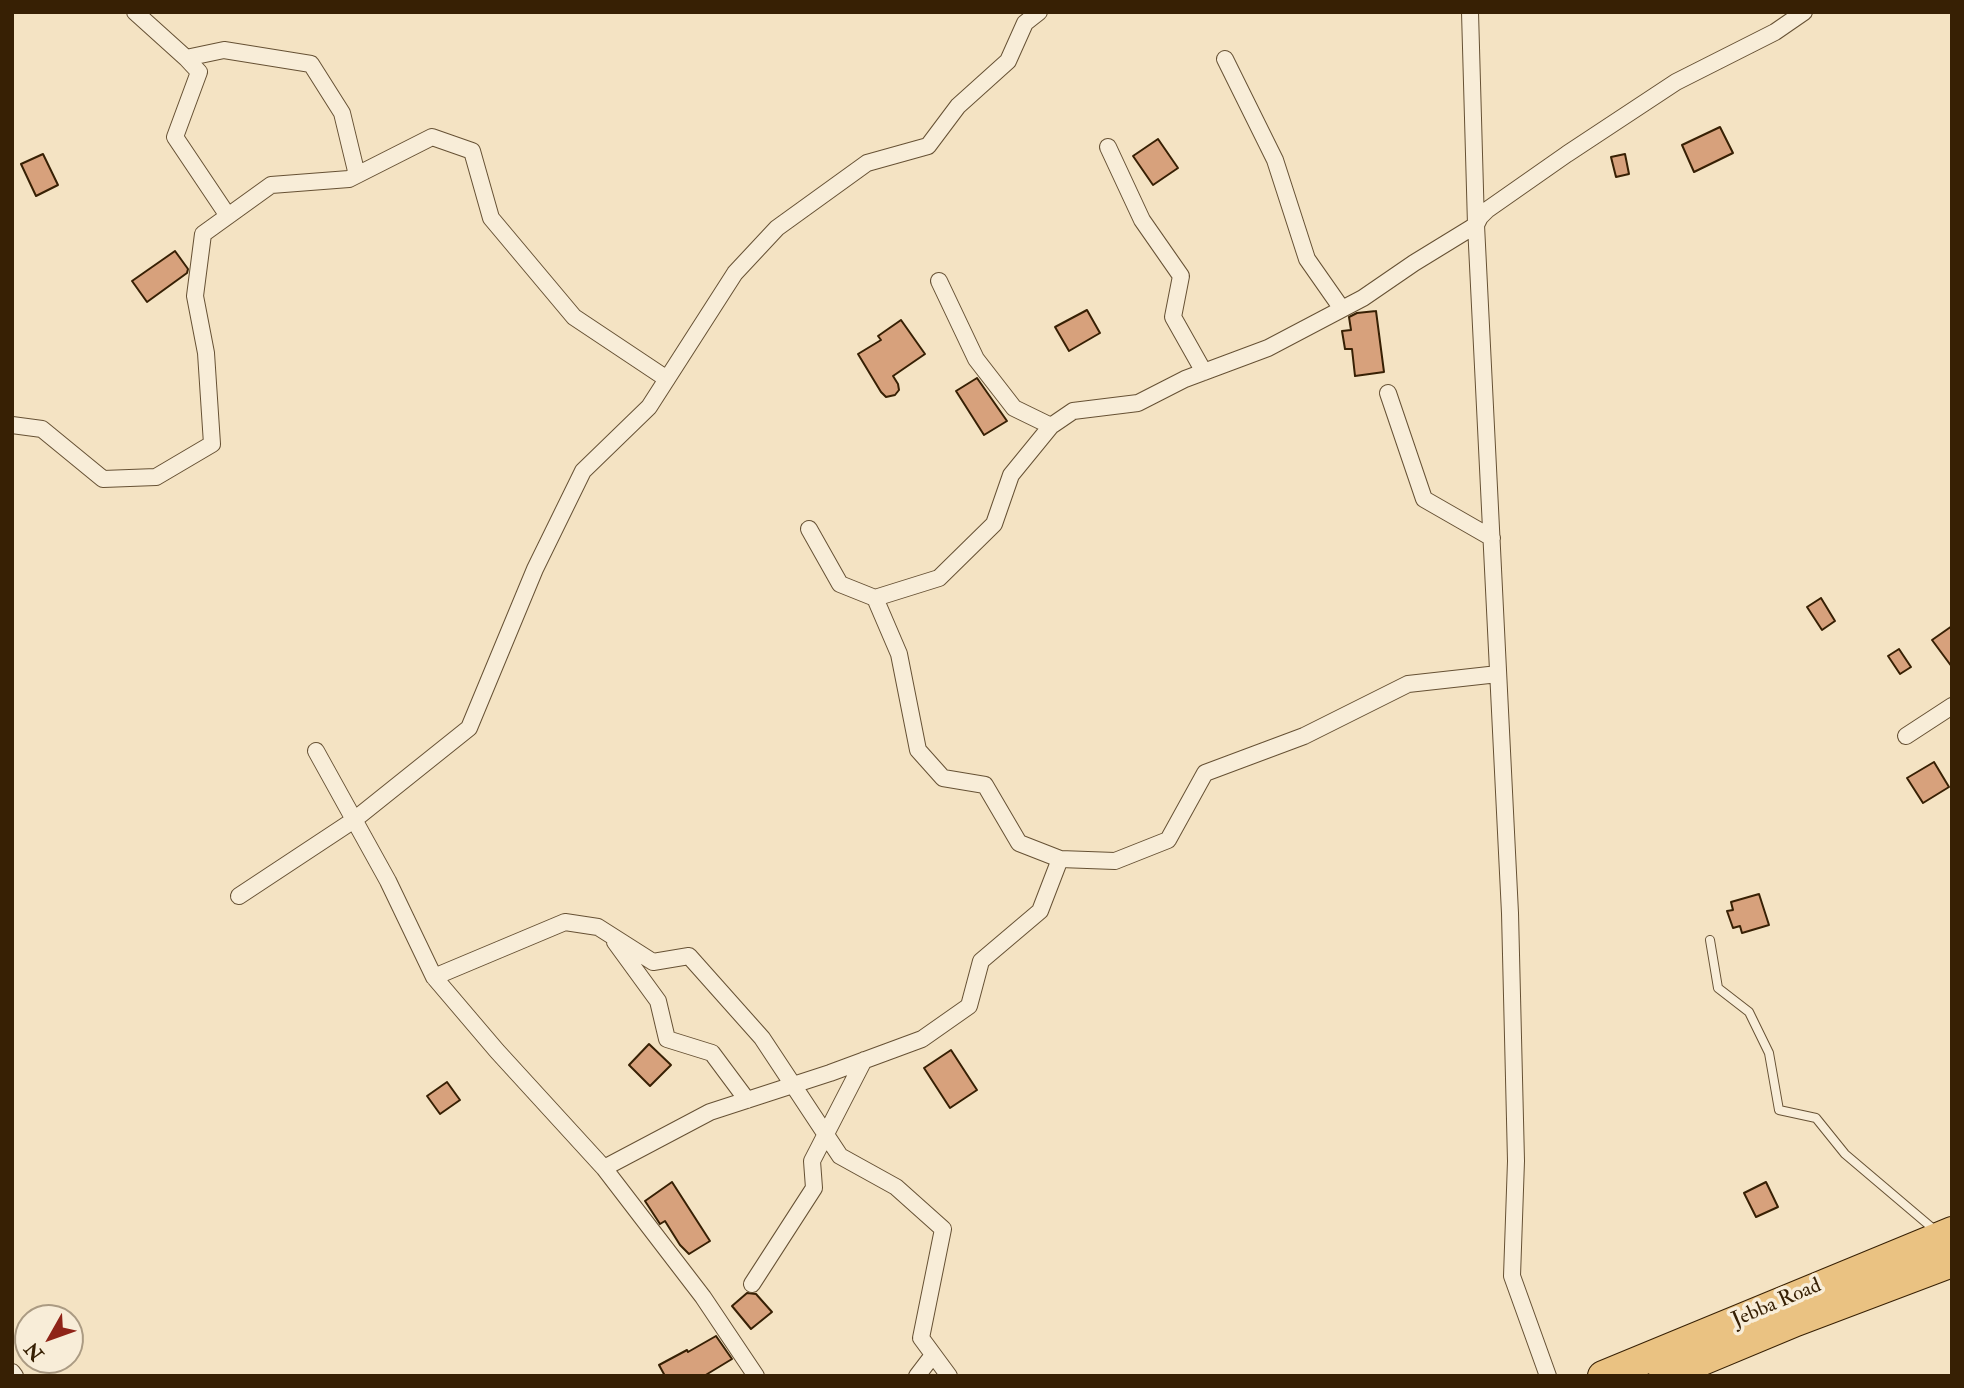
<!DOCTYPE html>
<html>
<head>
<meta charset="utf-8">
<style>
	body { margin:0 }
	#map { position:relative; width:1964px; height:1388px; overflow:hidden; background:#f4e3c3; font-family:"IM FELL Double Pica",serif }
	canvas { display:block }
	.frame { position:absolute; inset:0; border:14px solid #372004; pointer-events:none }
	.north { position:absolute; left:14px; top:1304px; width:70px; height:70px; box-sizing:border-box; background:#f8edd8; border:2px solid #ab9b83; border-radius:50%; rotate:230deg; font-size:19px; font-weight:700; line-height:28px; text-align:center; color:#372004 }
	.north::after { content:''; display:block; margin:auto; width:24px; height:32px; background:#8f2418; clip-path:polygon(50% 0,100% 100%,50% 72%,0 100%) }
</style>
</head>
<body>
<div id="map">
<canvas width="1964" height="1388"></canvas>
<div class="frame"></div>
<div class="north">N</div>
</div>
<script>
const g = document.querySelector('canvas').getContext('2d');
g.lineJoin = 'round';
function fill(path, color) { g.fillStyle = color; g.fill(path, 'evenodd'); }
const shape = rows => new Path2D(rows.map(r => 'M' + r).join(''));
function trace(path, color, width, dash) { g.strokeStyle = color; g.lineWidth = width; g.lineCap = dash ? 'butt' : 'round'; g.setLineDash(dash || []); g.stroke(path); }
function label(font, color, halo, rows, align = 'center') {
  g.font = font + ' "IM FELL Double Pica",serif'; g.lineWidth = 7; g.setLineDash([]); g.textBaseline = 'middle'; g.strokeStyle = halo; g.fillStyle = color; for (const [text, x, y, turn = 0] of rows) {
    g.save(); g.translate(x, y); g.rotate((+turn || 0) * Math.PI / 180); g.textAlign = isNaN(turn) ? turn : align; if (halo) g.strokeText(text, 0, 0); g.fillText(text, 0, 0); g.restore();
  }
}
const building = shape([
	[1720,127,1733,153,1694,172,1682,145,1720,127],
	[1158,139,1178,168,1153,185,1133,156,1158,139],
	[43,154,58,185,36,196,21,164,43,154],
	[1625,154,1629,174,1616,177,1611,157,1625,154],
	[175,251,188,269,187,273,147,302,132,281,175,251],
	[1087,310,1100,333,1069,351,1055,327,1087,310],
	[1376,311,1384,372,1355,376,1352,349,1345,349,1342,331,1351,330,1349,317,1357,313,1376,311],
	[901,320,925,354,893,376,898,384,899,390,895,395,886,397,881,392,858,354,881,340,878,336,901,320],
	[977,378,1007,421,984,435,956,391,977,378],
	[1821,598,1835,621,1822,630,1807,607,1821,598],
	[1952,626,1952,667,1932,640,1952,626],
	[1899,649,1911,667,1900,674,1888,656,1899,649],
	[1934,762,1949,787,1923,803,1907,778,1934,762],
	[1759,894,1769,925,1742,933,1740,926,1733,928,1727,911,1733,910,1731,902,1759,894],
	[649,1044,671,1065,650,1086,629,1065,649,1044],
	[951,1050,977,1090,950,1108,924,1068,951,1050],
	[447,1082,460,1100,440,1114,427,1096,447,1082],
	[672,1182,710,1241,689,1254,680,1245,665,1221,660,1224,645,1201,672,1182],
	[1766,1182,1778,1207,1756,1217,1744,1193,1766,1182],
	[747,1293,756,1294,772,1312,751,1329,732,1306,747,1293],
	[716,1336,732,1359,704,1376,665,1376,659,1365,687,1350,688,1352,716,1336]
]);
fill(building, '#d7a17c');
trace(building, '#372004', 2);
const lane = shape([
	[1710,940,1718,988,1749,1012,1769,1053,1779,1110,1816,1118,1845,1154,1937,1232]
]);
const street = shape([
	[135,12,186,58,224,50,311,64,342,113,357,175],
	[186,58,199,72,175,137,228,216],
	[1225,59,1275,160,1307,259,1342,309],
	[1108,147,1142,220,1181,276,1173,317,1204,372],
	[939,281,976,359,1014,408,1051,426],
	[1388,393,1424,499,1492,538],
	[12,425,42,429,103,479,156,477,212,444,206,353,195,296,203,234,271,185,349,179,432,137,472,151,491,218,574,317,667,379],
	[809,529,840,584,875,598,939,578,994,524,1011,475,1051,426,1073,411,1138,403,1185,379,1268,348,1363,298,1414,263,1476,225,1470,12],
	[1906,736,1952,706],
	[316,751,388,881,434,977,497,1051,604,1168,703,1297,756,1376],
	[1060,859,1115,861,1168,840,1205,773,1304,736,1408,684,1498,674],
	[239,896,354,820,469,728,535,569,583,471,649,407,735,273,777,228,867,163,928,146,958,106,1008,61,1025,23,1039,12],
	[615,942,658,1001,667,1039,712,1053,747,1100],
	[434,977,565,922,598,927,653,962,689,956,762,1038,840,1156,896,1187,943,1229,921,1338,949,1376],
	[604,1168,710,1112,830,1073,922,1039,969,1006,981,961,1040,911,1060,859,1019,843,985,785,943,778,918,750,899,654,875,598],
	[752,1284,814,1188,812,1161,864,1060],
	[12,1372,15,1376],
	[917,1376,933,1355],
	[1548,1376,1512,1276,1516,1161,1510,913,1476,225,1480,217,1487,210,1567,154,1676,82,1775,32,1804,12]
]);
const highway = shape([
	[1603,1376,1952,1232],
	[1664,1376,1796,1321,1952,1262]
]);
trace(lane, '#665134', 10);
trace(street, '#665134', 18);
trace(highway, '#372004', 32);
trace(lane, '#f8edd8', 8);
trace(street, '#f8edd8', 16);
trace(highway, '#eac282', 30);
label('21px', '#372004', '#f8edd8', [
	["Jebba Road",1777,1304,-23]
]);
</script>
</body>
</html>
